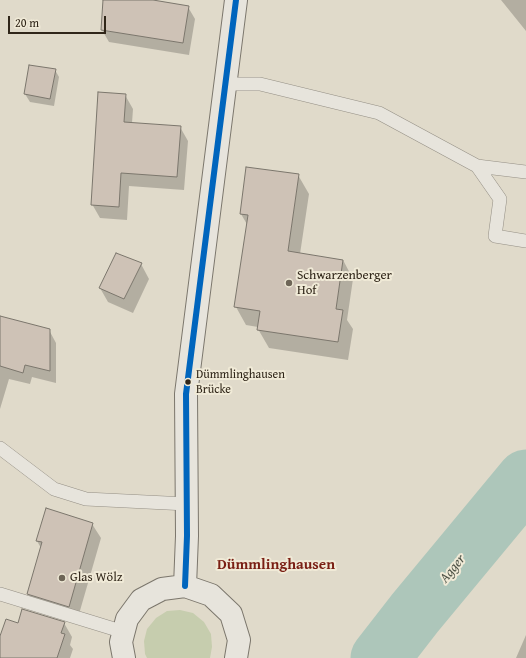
<!DOCTYPE html>
<html>
<head>
<meta charset="utf-8">
<style>
	body { margin:0 }
	#map { position:relative; width:526px; height:658px; overflow:hidden; background:#e0daca; font-family:"Gentium Book Plus",serif }
	canvas { display:block }
	.scale { position:absolute; left:8px; top:16px; width:98px; height:18px; box-sizing:border-box; border:2px solid #302619; border-top:0; padding-left:5px; font-size:12px; line-height:14px; white-space:nowrap; color:#302619; -webkit-text-stroke:3px #f0ead7; paint-order:stroke }
</style>
</head>
<body>
<div id="map">
<canvas width="526" height="658"></canvas>
<div class="scale">20 m</div>
</div>
<script>
const g = document.querySelector('canvas').getContext('2d');
g.lineJoin = 'round';
function fill(path, color) { g.fillStyle = color; g.fill(path, 'evenodd'); }
const shape = rows => new Path2D(rows.map(r => 'M' + r).join(''));
function trace(path, color, width, dash) { g.strokeStyle = color; g.lineWidth = width; g.lineCap = dash ? 'butt' : 'round'; g.setLineDash(dash || []); g.stroke(path); }
function label(font, color, halo, rows, align = 'center') {
  g.font = font + ' "Gentium Book Plus",serif'; g.lineWidth = 4; g.setLineDash([]); g.textBaseline = 'middle'; g.strokeStyle = halo; g.fillStyle = color; for (const [text, x, y, turn = 0] of rows) {
    g.save(); g.translate(x, y); g.rotate((+turn || 0) * Math.PI / 180); g.textAlign = isNaN(turn) ? turn : align; if (halo) g.strokeText(text, 0, 0); g.fillText(text, 0, 0); g.restore();
  }
}
fill(shape([
	[180,610,193,613,204,622,211,634,212,647,210,658,147,658,145,654,144,641,147,629,156,618,167,611]
]), '#c6cdae');
fill(shape([
	[104,0,147,0,188,7,195,19,189,55,109,42,102,30],
	[501,0,526,0,526,31],
	[55,70,59,77,54,106,30,102,25,94],
	[125,95,133,109,132,123,180,127,188,141,184,190,129,186,127,220,100,218,92,204],
	[298,175,309,194,300,254,343,260,353,279,347,320,353,329,348,360,269,348,258,329,258,327,246,325,236,307,248,226,241,214],
	[141,264,149,279,133,313,108,302,100,288],
	[0,317,49,330,56,343,56,383,32,377,30,384,9,379,0,409],
	[92,524,101,538,77,621,36,608,28,594,41,548,37,541],
	[64,623,72,637,70,645,73,649,70,658,0,658,0,639,19,624],
	[526,635,526,658,516,658]
]), '#0003');
trace(shape([
	[380,658,415,613,526,479]
]), '#adc6ba', 59);
const building = shape([
	[103,0,153,0,189,6,183,43,101,30,103,0],
	[29,65,56,69,50,99,24,94,29,65],
	[98,92,126,94,124,122,181,126,177,177,121,173,119,207,91,205,98,92],
	[246,167,299,174,288,251,343,260,336,309,343,310,338,342,257,330,260,311,234,307,248,215,240,214,246,167],
	[116,253,142,263,124,299,99,288,116,253],
	[0,316,50,329,50,371,25,365,23,373,0,366,0,316],
	[46,508,93,523,69,607,27,594,42,542,36,541,46,508],
	[22,609,65,622,61,633,65,634,57,658,0,658,0,636,6,619,18,623,22,609]
]);
fill(building, '#cec2b6');
trace(building, '#7b766c', 1);
const service = shape([
	[225,84,260,84,379,113,477,166,500,199,495,236,526,241],
	[477,166,526,172],
	[0,448,54,489,86,499,187,504],
	[0,594,124,632]
]);
const secondary = shape([
	[185,586,187,536,186,394,236,0],
	[124,658,121,642,127,619,141,600,162,589,185,586,211,595,231,614,239,640,236,658]
]);
trace(service, '#948f85', 14);
trace(secondary, '#7b766c', 24);
trace(service, '#e7e4dc', 13);
trace(secondary, '#e7e4dc', 22);
trace(shape([
	[185,586,187,536,186,394,236,0]
]), '#0065bd', 6);
for (const [x, y, r, color] of [
	[289,283,4,"#6e6557"],
	[188,382,3.5,"#302619"],
	[62,578,4,"#6e6557"]
]) { const dot = new Path2D(); dot.arc(x, y, r, 0, 2 * Math.PI); g.fillStyle = color; g.fill(dot); trace(dot, '#f0ead7', 1.5); }
label('12px', '#302619', '#f0ead7', [
	["Dümmlinghausen",196,375],
	["Brücke",196,390]
], 'left');
label('13px', '#302619', '#f0ead7', [
	["Schwarzenberger",297,276],
	["Hof",297,291],
	["Glas Wölz",70,578]
], 'left');
label('italic 14px', '#4f5347', '#f0ead7', [
	["Agger",453,569,-51]
]);
label('bold 15px', '#7a1f14', '#f0ead7', [
	["Dümmlinghausen",276,565]
]);
</script>
</body>
</html>
